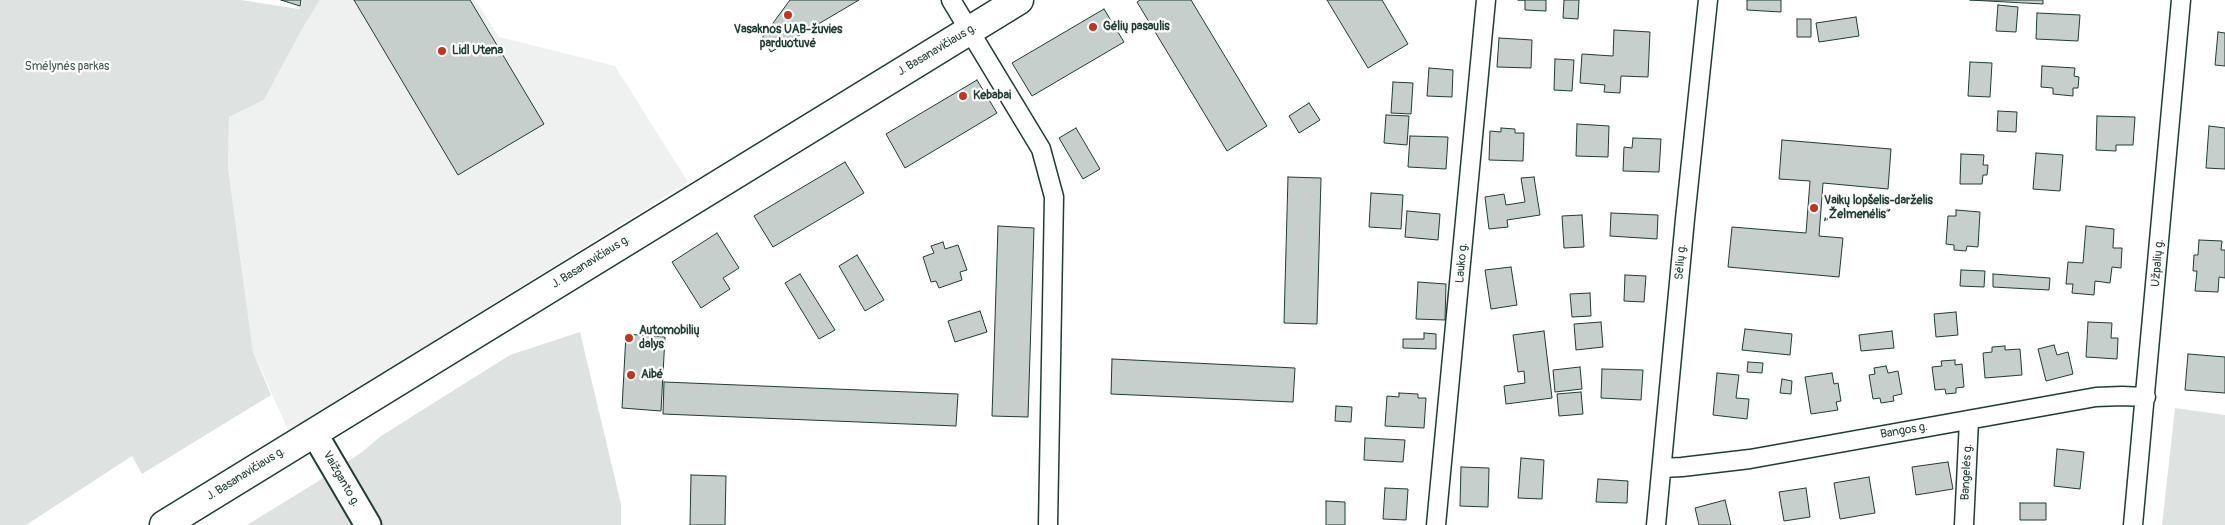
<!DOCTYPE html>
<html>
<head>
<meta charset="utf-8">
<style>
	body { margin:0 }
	canvas { display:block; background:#fff }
</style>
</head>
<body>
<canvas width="2225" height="525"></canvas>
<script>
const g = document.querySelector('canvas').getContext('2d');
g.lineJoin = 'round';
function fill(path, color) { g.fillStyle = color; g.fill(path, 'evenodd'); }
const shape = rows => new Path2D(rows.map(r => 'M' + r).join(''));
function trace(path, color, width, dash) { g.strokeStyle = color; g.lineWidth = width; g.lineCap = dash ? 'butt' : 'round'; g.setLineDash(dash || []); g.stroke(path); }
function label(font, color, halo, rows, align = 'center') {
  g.font = font + ' Pangolin,sans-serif'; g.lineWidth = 4.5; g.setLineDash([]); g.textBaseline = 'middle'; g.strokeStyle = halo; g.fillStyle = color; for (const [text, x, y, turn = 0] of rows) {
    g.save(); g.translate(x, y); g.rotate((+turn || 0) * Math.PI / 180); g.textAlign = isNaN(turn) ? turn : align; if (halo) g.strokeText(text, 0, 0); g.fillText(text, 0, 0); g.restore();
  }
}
fill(shape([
	[320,0,475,0,499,37,615,66,688,182,289,432,253,352,228,166,229,117,264,100,302,29]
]), '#eef1f0');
fill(shape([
	[0,0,241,0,299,9,303,0,320,0,302,29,264,100,229,117,228,167,253,352,271,395,142,474,132,456,26,525,0,525],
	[580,332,621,504,621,525,247,525,317,482,362,452,381,436,510,355],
	[2175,408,2225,415,2225,525,2162,525]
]), '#dee3e2');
const building = shape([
	[281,0,301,0,300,6,281,0],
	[354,0,470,0,544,124,458,175,354,0],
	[790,0,859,0,771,52,762,38,790,0],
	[1140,0,1191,0,1267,126,1227,151,1137,2,1140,0],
	[1327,0,1382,0,1408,44,1368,68,1327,0],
	[1518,0,1546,0,1546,11,1525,10,1525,0,1518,0],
	[1564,0,1579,0,1578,19,1563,18,1564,0],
	[1747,0,1781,0,1781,12,1747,10,1747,0],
	[1970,0,2043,0,2043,4,1970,0],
	[1998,5,2018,7,2016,32,1996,31,1998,5],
	[1104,9,1124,42,1032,96,1012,63,1104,9],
	[2037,13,2080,15,2078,41,2036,39,2037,13],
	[1856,17,1859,36,1819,42,1816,23,1856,17],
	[1797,19,1811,19,1811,37,1797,37,1797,19],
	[1614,30,1650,32,1648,77,1621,76,1620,93,1604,92,1605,85,1580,83,1582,54,1613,56,1614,30],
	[2218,32,2225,33,2225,66,2215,65,2218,32],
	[1499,38,1532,40,1531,68,1497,67,1499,38],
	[1555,59,1574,60,1572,91,1554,90,1555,59],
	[1970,62,1992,63,1990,97,1968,96,1970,62],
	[2042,66,2075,68,2074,76,2079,77,2078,88,2073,88,2073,96,2053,94,2053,88,2041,87,2042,66],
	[1429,68,1453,70,1452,97,1427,96,1429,68],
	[977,80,997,113,905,168,886,134,977,80],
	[1393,82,1413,83,1411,114,1391,113,1393,82],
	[1309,103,1320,120,1299,133,1289,116,1309,103],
	[1998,111,2017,112,2016,132,1997,131,1998,111],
	[1386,115,1409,116,1407,145,1384,143,1386,115],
	[2097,116,2135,117,2133,145,2116,145,2116,151,2096,150,2097,116],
	[1577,124,1609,126,1608,157,1576,156,1577,124],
	[2209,126,2225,128,2225,169,2206,168,2209,126],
	[1076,128,1100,169,1083,179,1059,138,1076,128],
	[1501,128,1515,129,1515,133,1524,133,1523,161,1489,160,1490,131,1501,132,1501,128],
	[1410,136,1448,137,1446,169,1408,167,1410,136],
	[1633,138,1661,139,1659,172,1623,171,1624,147,1632,148,1633,138],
	[1782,140,1891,149,1888,189,1823,183,1819,236,1843,238,1839,277,1728,267,1732,227,1806,233,1810,181,1779,179,1782,140],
	[2036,153,2063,155,2060,191,2033,189,2036,153],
	[1961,154,1984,155,1983,165,1988,165,1987,175,1983,175,1982,184,1960,184,1961,154],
	[845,162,864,193,773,247,754,216,845,162],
	[1288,177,1321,178,1317,324,1284,323,1288,177],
	[1534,177,1540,215,1507,220,1508,227,1489,229,1485,197,1504,194,1506,205,1525,202,1521,178,1534,177],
	[1371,193,1403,195,1401,229,1369,227,1371,193],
	[1956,210,1980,212,1978,247,1967,246,1966,251,1954,250,1954,245,1946,244,1948,216,1956,216,1956,210],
	[1407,211,1440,214,1438,240,1405,237,1407,211],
	[1611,213,1658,215,1657,239,1610,236,1611,213],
	[1582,215,1584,247,1564,248,1562,216,1582,215],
	[998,226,1034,228,1028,417,992,416,998,226],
	[2086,226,2114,229,2113,248,2122,248,2121,268,2112,267,2110,283,2095,281,2094,295,2072,293,2073,284,2066,284,2068,262,2083,263,2086,226],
	[717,233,739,268,723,278,730,289,701,308,672,262,717,233],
	[2199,240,2222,241,2221,250,2225,250,2225,278,2219,277,2218,292,2195,291,2197,271,2193,271,2194,255,2198,255,2199,240],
	[943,242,945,249,958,245,967,270,960,272,962,280,939,288,936,281,931,282,923,257,934,253,931,246,943,242],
	[857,255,884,300,865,311,839,266,857,255],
	[1511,267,1517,305,1491,309,1485,270,1511,267],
	[1961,270,1985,271,1984,287,1960,286,1961,270],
	[800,274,835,330,819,339,785,283,800,274],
	[1993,274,2050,278,2049,290,1993,287,1993,274],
	[1625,275,1646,276,1644,302,1624,301,1625,275],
	[1418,282,1446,284,1445,320,1416,319,1418,282],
	[1590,293,1591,316,1572,317,1570,294,1590,293],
	[980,311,987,332,955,342,948,321,980,311],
	[1956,312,1958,335,1936,337,1934,314,1956,312],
	[1601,322,1603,347,1576,350,1574,324,1601,322],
	[2088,322,2112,323,2111,338,2118,338,2117,359,2086,357,2088,322],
	[1745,329,1792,334,1790,355,1742,350,1745,329],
	[1544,331,1552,398,1506,404,1504,386,1525,383,1524,371,1518,372,1513,335,1544,331],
	[1892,331,1894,348,1861,351,1859,335,1892,331],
	[1424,333,1436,334,1436,349,1403,348,1403,339,1424,339,1424,333],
	[626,334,665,337,661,411,622,408,626,334],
	[2054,345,2057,355,2068,352,2073,374,2046,381,2038,349,2054,345],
	[2005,346,2005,350,2020,349,2022,375,1985,378,1983,353,1992,352,1992,347,2005,346],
	[2188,354,2225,357,2225,393,2185,390,2188,354],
	[1112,359,1295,368,1293,402,1111,394,1112,359],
	[1955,360,1955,365,1962,364,1964,387,1956,388,1956,393,1946,394,1945,389,1935,390,1932,367,1942,366,1941,361,1955,360],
	[1748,362,1763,363,1762,373,1747,372,1748,362],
	[1886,366,1888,373,1898,371,1902,394,1893,396,1894,401,1881,403,1880,398,1873,399,1869,375,1875,374,1874,368,1886,366],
	[1580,367,1582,389,1555,392,1553,370,1580,367],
	[1602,369,1643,370,1641,400,1601,398,1602,369],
	[1717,373,1739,375,1736,398,1749,399,1747,419,1713,415,1717,373],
	[1832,373,1834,384,1838,383,1841,401,1836,402,1838,410,1811,414,1805,377,1832,373],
	[1782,379,1792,381,1791,394,1780,393,1782,379],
	[664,382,958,394,956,426,663,414,664,382],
	[1581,392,1583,414,1559,416,1557,394,1581,392],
	[1399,393,1418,394,1418,398,1426,398,1424,428,1385,426,1387,396,1399,397,1399,393],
	[1336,406,1352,407,1351,422,1335,421,1336,406],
	[1365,438,1405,440,1403,462,1364,460,1365,438],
	[2057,449,2084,452,2080,489,2054,486,2057,449],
	[1521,458,1544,460,1542,499,1518,498,1521,458],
	[1948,462,1953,489,1916,495,1912,467,1948,462],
	[1461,467,1489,468,1488,507,1460,506,1461,467],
	[691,475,726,476,725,525,690,525,691,475],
	[1869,477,1875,513,1840,519,1834,483,1869,477],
	[1598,479,1628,481,1627,503,1596,502,1598,479],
	[1385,488,1408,489,1406,520,1383,519,1385,488],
	[1806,488,1810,517,1784,521,1779,492,1806,488],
	[1725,500,1731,525,1699,525,1695,508,1725,500],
	[1326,501,1345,502,1345,525,1326,525,1326,501],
	[2020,503,2046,503,2046,520,2020,520,2020,503]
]);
fill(building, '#c7cfcc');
trace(building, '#1f3d34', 1);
const street = shape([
	[951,0,1041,149,1054,197,1048,525],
	[1662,468,1682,467,1750,459,2096,397,2122,396,2146,397],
	[1436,525,1486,0],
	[1656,525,1685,219,1708,0],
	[1964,525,1969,420],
	[2133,525,2181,0]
]);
const secondary = shape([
	[314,433,368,525]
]);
const primary = shape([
	[164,525,1019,0]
]);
trace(street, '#1f3d34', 21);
trace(secondary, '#1f3d34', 29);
trace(primary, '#1f3d34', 31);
trace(street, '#fff', 18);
trace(secondary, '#fff', 25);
trace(primary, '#fff', 28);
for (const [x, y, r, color] of [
	[788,15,5,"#c8321e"],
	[1093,27,5,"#c8321e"],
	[442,51,5,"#c8321e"],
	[963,96,5,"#c8321e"],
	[1814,208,5,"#c8321e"],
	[629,338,5,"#c8321e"],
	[631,375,5,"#c8321e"]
]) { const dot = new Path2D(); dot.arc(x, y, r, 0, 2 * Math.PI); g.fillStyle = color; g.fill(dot); trace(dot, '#fff', 2); }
label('bold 12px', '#1f3d34', '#fff', [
	["Gėlių pasaulis",1103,27],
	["Vasaknos UAB-žuvies",788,30,"center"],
	["parduotuvė",788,44,"center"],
	["Lidl Utena",452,51],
	["Kebabai",973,96],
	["Vaikų lopšelis-darželis",1824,201],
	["„Želmenėlis“",1824,215],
	["Automobilių",639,331],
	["dalys",639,345],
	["Aibė",641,375]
], 'left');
label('12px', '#1f3d34', '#fff', [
	["J. Basanavičiaus g.",937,50,-31],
	["J. Basanavičiaus g.",591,262,-32],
	["Sėlių g.",1681,262,-85],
	["Lauko g.",1462,263,-85],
	["Užpalių g.",2158,263,-85],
	["Bangos g.",1904,431,-10],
	["Bangelės g.",1967,472,-87],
	["J. Basanavičiaus g.",246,474,-32],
	["Vaižganto g.",341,479,60]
]);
label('12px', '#455e57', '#fff', [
	["Smėlynės parkas",67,67]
]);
</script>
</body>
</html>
